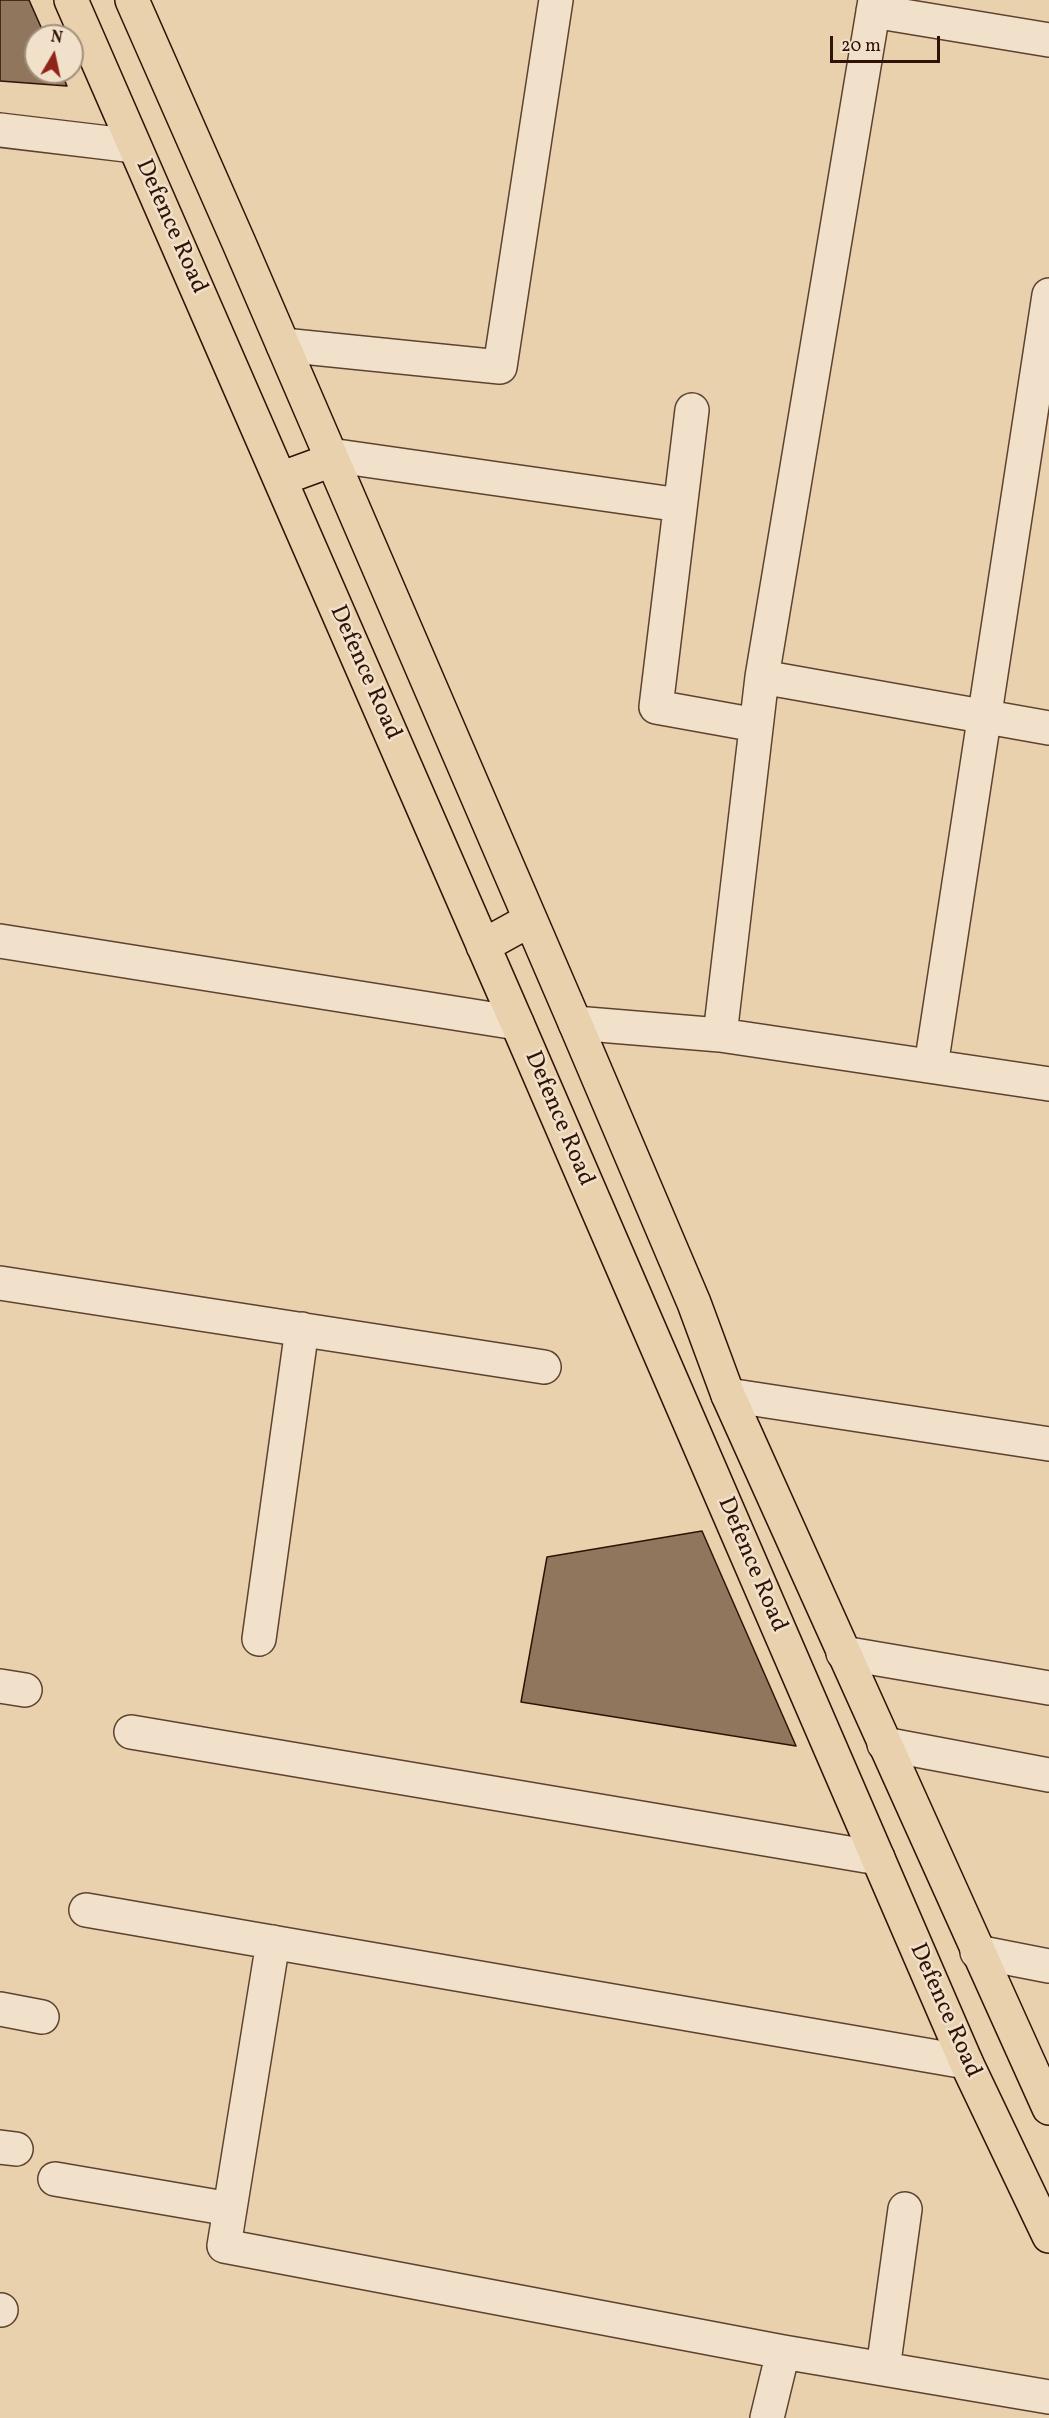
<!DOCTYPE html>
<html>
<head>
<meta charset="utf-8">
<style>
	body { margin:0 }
	#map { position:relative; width:1049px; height:2418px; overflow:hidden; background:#e9d1ae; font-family:Vollkorn,serif }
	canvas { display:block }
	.north { position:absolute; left:24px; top:24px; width:60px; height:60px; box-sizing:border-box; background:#f1e1ca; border:2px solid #a38f7c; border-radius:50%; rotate:9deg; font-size:16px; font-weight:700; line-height:24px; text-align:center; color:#2f1306 }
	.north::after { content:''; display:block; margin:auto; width:21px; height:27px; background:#8f2418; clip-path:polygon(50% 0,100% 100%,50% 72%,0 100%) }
	.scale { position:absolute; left:830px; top:36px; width:110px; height:27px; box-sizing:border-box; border:3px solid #2f1306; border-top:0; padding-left:8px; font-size:18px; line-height:21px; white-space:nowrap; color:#2f1306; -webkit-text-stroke:4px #f1e1ca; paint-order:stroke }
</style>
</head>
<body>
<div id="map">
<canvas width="1049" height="2418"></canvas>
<div class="north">N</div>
<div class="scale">20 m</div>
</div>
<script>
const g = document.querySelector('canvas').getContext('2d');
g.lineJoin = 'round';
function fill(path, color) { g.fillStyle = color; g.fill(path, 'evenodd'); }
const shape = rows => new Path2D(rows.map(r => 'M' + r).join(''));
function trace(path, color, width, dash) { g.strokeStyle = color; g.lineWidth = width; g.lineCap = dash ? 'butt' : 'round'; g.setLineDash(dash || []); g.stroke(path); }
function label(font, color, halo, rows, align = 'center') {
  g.font = font + ' Vollkorn,serif'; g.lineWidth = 5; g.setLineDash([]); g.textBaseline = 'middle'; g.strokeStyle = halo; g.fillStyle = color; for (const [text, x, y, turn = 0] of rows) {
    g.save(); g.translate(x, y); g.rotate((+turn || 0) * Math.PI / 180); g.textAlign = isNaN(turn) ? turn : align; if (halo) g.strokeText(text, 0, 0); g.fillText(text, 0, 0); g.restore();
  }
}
const building = shape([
	[0,0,29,0,45,36,36,36,36,72,61,72,67,86,0,81,0,0],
	[702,1531,796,1746,521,1702,547,1557,702,1531]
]);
fill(building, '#90765d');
trace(building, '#2f1306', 1.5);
const minor = shape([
	[873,11,1049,40],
	[0,130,134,146],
	[283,345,500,367,556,0],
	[692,410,656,707,756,725],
	[330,455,680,505],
	[762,677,1049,728],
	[0,941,517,1023],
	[575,1023,720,1035,1049,1084],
	[720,1035,762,677,875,0],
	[931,1066,1049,295],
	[0,1283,544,1367],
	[728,1395,1049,1444],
	[259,1639,302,1329],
	[843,1653,1049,1688],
	[0,1686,25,1690],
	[131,1732,878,1858],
	[884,1744,1049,1775],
	[86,1910,966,2062],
	[273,1942,224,2246,783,2352,1049,2397],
	[977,1952,1049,1966],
	[0,2009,42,2017],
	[0,2147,16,2149],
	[55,2179,230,2209],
	[0,2310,1,2310],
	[883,2369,905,2209],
	[767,2418,783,2352]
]);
const major = shape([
	[71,0,517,1023,966,2062,1049,2236],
	[132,0,239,243,575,1023,694,1303,728,1395,1049,2108],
	[280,479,332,460],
	[483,946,530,920]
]);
trace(minor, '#5e4230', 36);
trace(major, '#2f1306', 36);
trace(minor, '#f1e1ca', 33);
trace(major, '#e9d1ae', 33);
label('24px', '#2f1306', '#f1e1ca', [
	["Defence Road",170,227,66],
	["Defence Road",364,673,66],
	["Defence Road",558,1119,67],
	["Defence Road",751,1565,67],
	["Defence Road",944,2011,66]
]);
</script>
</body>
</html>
